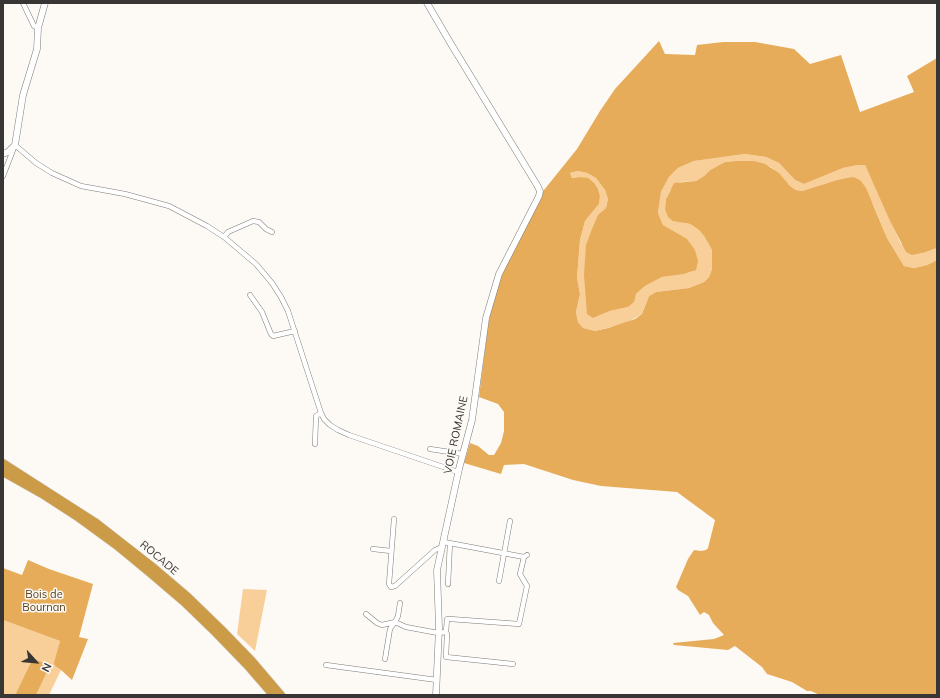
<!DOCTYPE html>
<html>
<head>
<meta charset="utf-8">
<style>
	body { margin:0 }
	#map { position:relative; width:940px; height:698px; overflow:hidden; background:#fdfaf6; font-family:Mulish,sans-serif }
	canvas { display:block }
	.frame { position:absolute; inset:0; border:4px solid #373635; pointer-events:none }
	.north { position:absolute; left:16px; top:642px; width:40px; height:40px; -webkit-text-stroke:3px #fdfaf6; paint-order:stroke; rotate:117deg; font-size:11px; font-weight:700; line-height:16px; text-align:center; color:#373635 }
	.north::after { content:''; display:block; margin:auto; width:14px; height:18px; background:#373635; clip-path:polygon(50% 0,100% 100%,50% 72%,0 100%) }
</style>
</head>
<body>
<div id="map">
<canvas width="940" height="698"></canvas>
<div class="frame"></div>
<div class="north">N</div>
</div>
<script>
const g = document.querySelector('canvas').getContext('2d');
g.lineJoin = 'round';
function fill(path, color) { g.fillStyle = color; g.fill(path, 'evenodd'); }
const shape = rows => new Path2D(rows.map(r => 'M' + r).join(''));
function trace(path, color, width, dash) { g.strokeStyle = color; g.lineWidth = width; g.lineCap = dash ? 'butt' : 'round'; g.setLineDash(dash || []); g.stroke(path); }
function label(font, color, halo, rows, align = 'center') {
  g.font = font + ' Mulish,sans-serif'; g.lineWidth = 3; g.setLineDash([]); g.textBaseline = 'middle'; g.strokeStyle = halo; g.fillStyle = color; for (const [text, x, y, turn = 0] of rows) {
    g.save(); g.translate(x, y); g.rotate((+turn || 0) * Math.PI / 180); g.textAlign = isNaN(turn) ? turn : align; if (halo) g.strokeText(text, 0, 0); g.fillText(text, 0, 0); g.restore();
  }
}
fill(shape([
	[745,154,766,157,779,163,795,180,804,184,843,168,858,165,865,165,901,244,926,252,937,248,937,260,927,265,914,268,904,266,887,238,873,204,851,177,837,180,802,191,796,190,790,186,771,167,736,161,725,162,710,170,704,176,696,181,680,182,670,190,666,199,665,209,683,223,690,224,699,230,704,236,712,250,712,269,709,277,704,282,689,288,656,292,649,296,642,314,626,323,595,331,583,328,578,322,576,312,580,294,577,278,580,240,585,221,599,204,600,196,598,189,588,179,580,177,572,178,570,173,578,171,587,173,596,178,605,190,608,199,606,208,598,216,593,318,610,311,628,307,636,294,645,286,662,277,692,272,674,232,663,225,658,213,661,192,669,177,678,168,694,161],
	[243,589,267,590,255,651,237,634],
	[3,620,60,641,55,666,61,670,49,695,36,695,50,666,33,658,15,695,3,695]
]), '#f8cf99');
fill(shape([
	[659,41,665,54,695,55,697,45,723,42,755,42,794,49,810,64,841,55,860,112,914,92,907,76,937,58,937,248,926,252,912,255,906,252,890,221,865,165,858,165,843,168,804,184,795,180,779,163,766,157,745,154,694,161,678,168,669,177,661,192,658,213,663,225,687,239,695,250,698,261,696,270,684,274,662,277,645,286,636,294,634,302,628,307,610,311,593,318,587,314,584,275,586,245,592,229,598,215,606,208,608,199,605,190,596,178,587,173,578,171,570,173,572,178,580,177,588,178,594,183,598,189,600,196,599,204,585,221,580,240,577,278,580,294,576,312,578,322,583,328,595,331,608,328,635,319,642,314,649,296,656,292,689,288,704,282,709,277,712,269,712,250,704,236,699,230,690,224,673,221,668,217,665,209,666,199,674,183,696,181,704,176,710,170,725,162,736,161,754,161,765,164,779,173,790,186,796,190,802,191,837,180,851,177,856,178,861,181,866,188,887,238,904,266,914,268,927,265,937,260,937,695,820,695,811,691,807,691,792,682,767,674,762,667,735,646,728,650,674,645,673,643,714,639,724,635,713,623,709,615,704,612,700,615,688,596,678,590,676,587,688,559,694,550,701,551,706,550,708,548,715,520,677,492,601,486,573,480,524,464,504,465,501,474,464,463,470,443,478,446,489,455,494,455,501,443,504,431,504,412,498,404,479,397,488,326,493,299,507,262,544,190,577,149,600,111,615,89],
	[28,560,49,569,93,584,79,637,88,639,72,680,61,670,55,666,54,663,60,641,3,620,3,568,22,575],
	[33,658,50,666,36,695,15,695]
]), '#e7ac5a');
const minor = shape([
	[23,3,34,26,38,28],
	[3,176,15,145,36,163,52,173,81,186,125,194,169,206,207,226,224,237,256,264,272,283,281,297,288,311,321,413,324,419,330,425,338,430,349,435,458,472],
	[224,237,228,232,253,221,259,222,266,229,272,232],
	[250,295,262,312,271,334,273,336,295,331],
	[315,444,316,416,321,413],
	[430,449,463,454],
	[394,519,389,584,391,587,395,586,435,550,442,547],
	[444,542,524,557],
	[373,549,391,551],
	[499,581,510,521],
	[448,584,450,543],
	[366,614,377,623,382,625,395,622,398,616,400,603],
	[446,632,447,619,450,619,519,624,527,586,520,574,524,557,527,555],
	[385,659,390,629,395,622,406,627,438,633,446,632,447,634,446,657,513,664],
	[326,665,437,680]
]);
const tertiary = shape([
	[427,3,451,44,537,185,540,191,539,196,499,274,486,318,472,420,459,469,437,570,439,628,436,695],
	[3,154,8,152,15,145,23,95,37,49,38,28,45,3]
]);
const trunk = shape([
	[3,463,95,522,154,568,188,597,221,629,252,661,281,695],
	[3,472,42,494,79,518,116,545,150,573,184,602,216,633,247,665,273,695]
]);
trace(minor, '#7d7b77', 5.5);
trace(tertiary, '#7d7b77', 7);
trace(trunk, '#d7d7d7', 9);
trace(minor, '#fff', 4.5);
trace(tertiary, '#fff', 6);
trace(trunk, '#cc9b47', 8);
label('11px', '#373635', '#fdfaf6', [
	["VOIE ROMAINE",456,435,-78],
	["ROCADE",159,558,40]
]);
label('11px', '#563e1b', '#fdfaf6', [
	["Bois de",44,595],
	["Bournan",44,608]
]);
</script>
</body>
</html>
